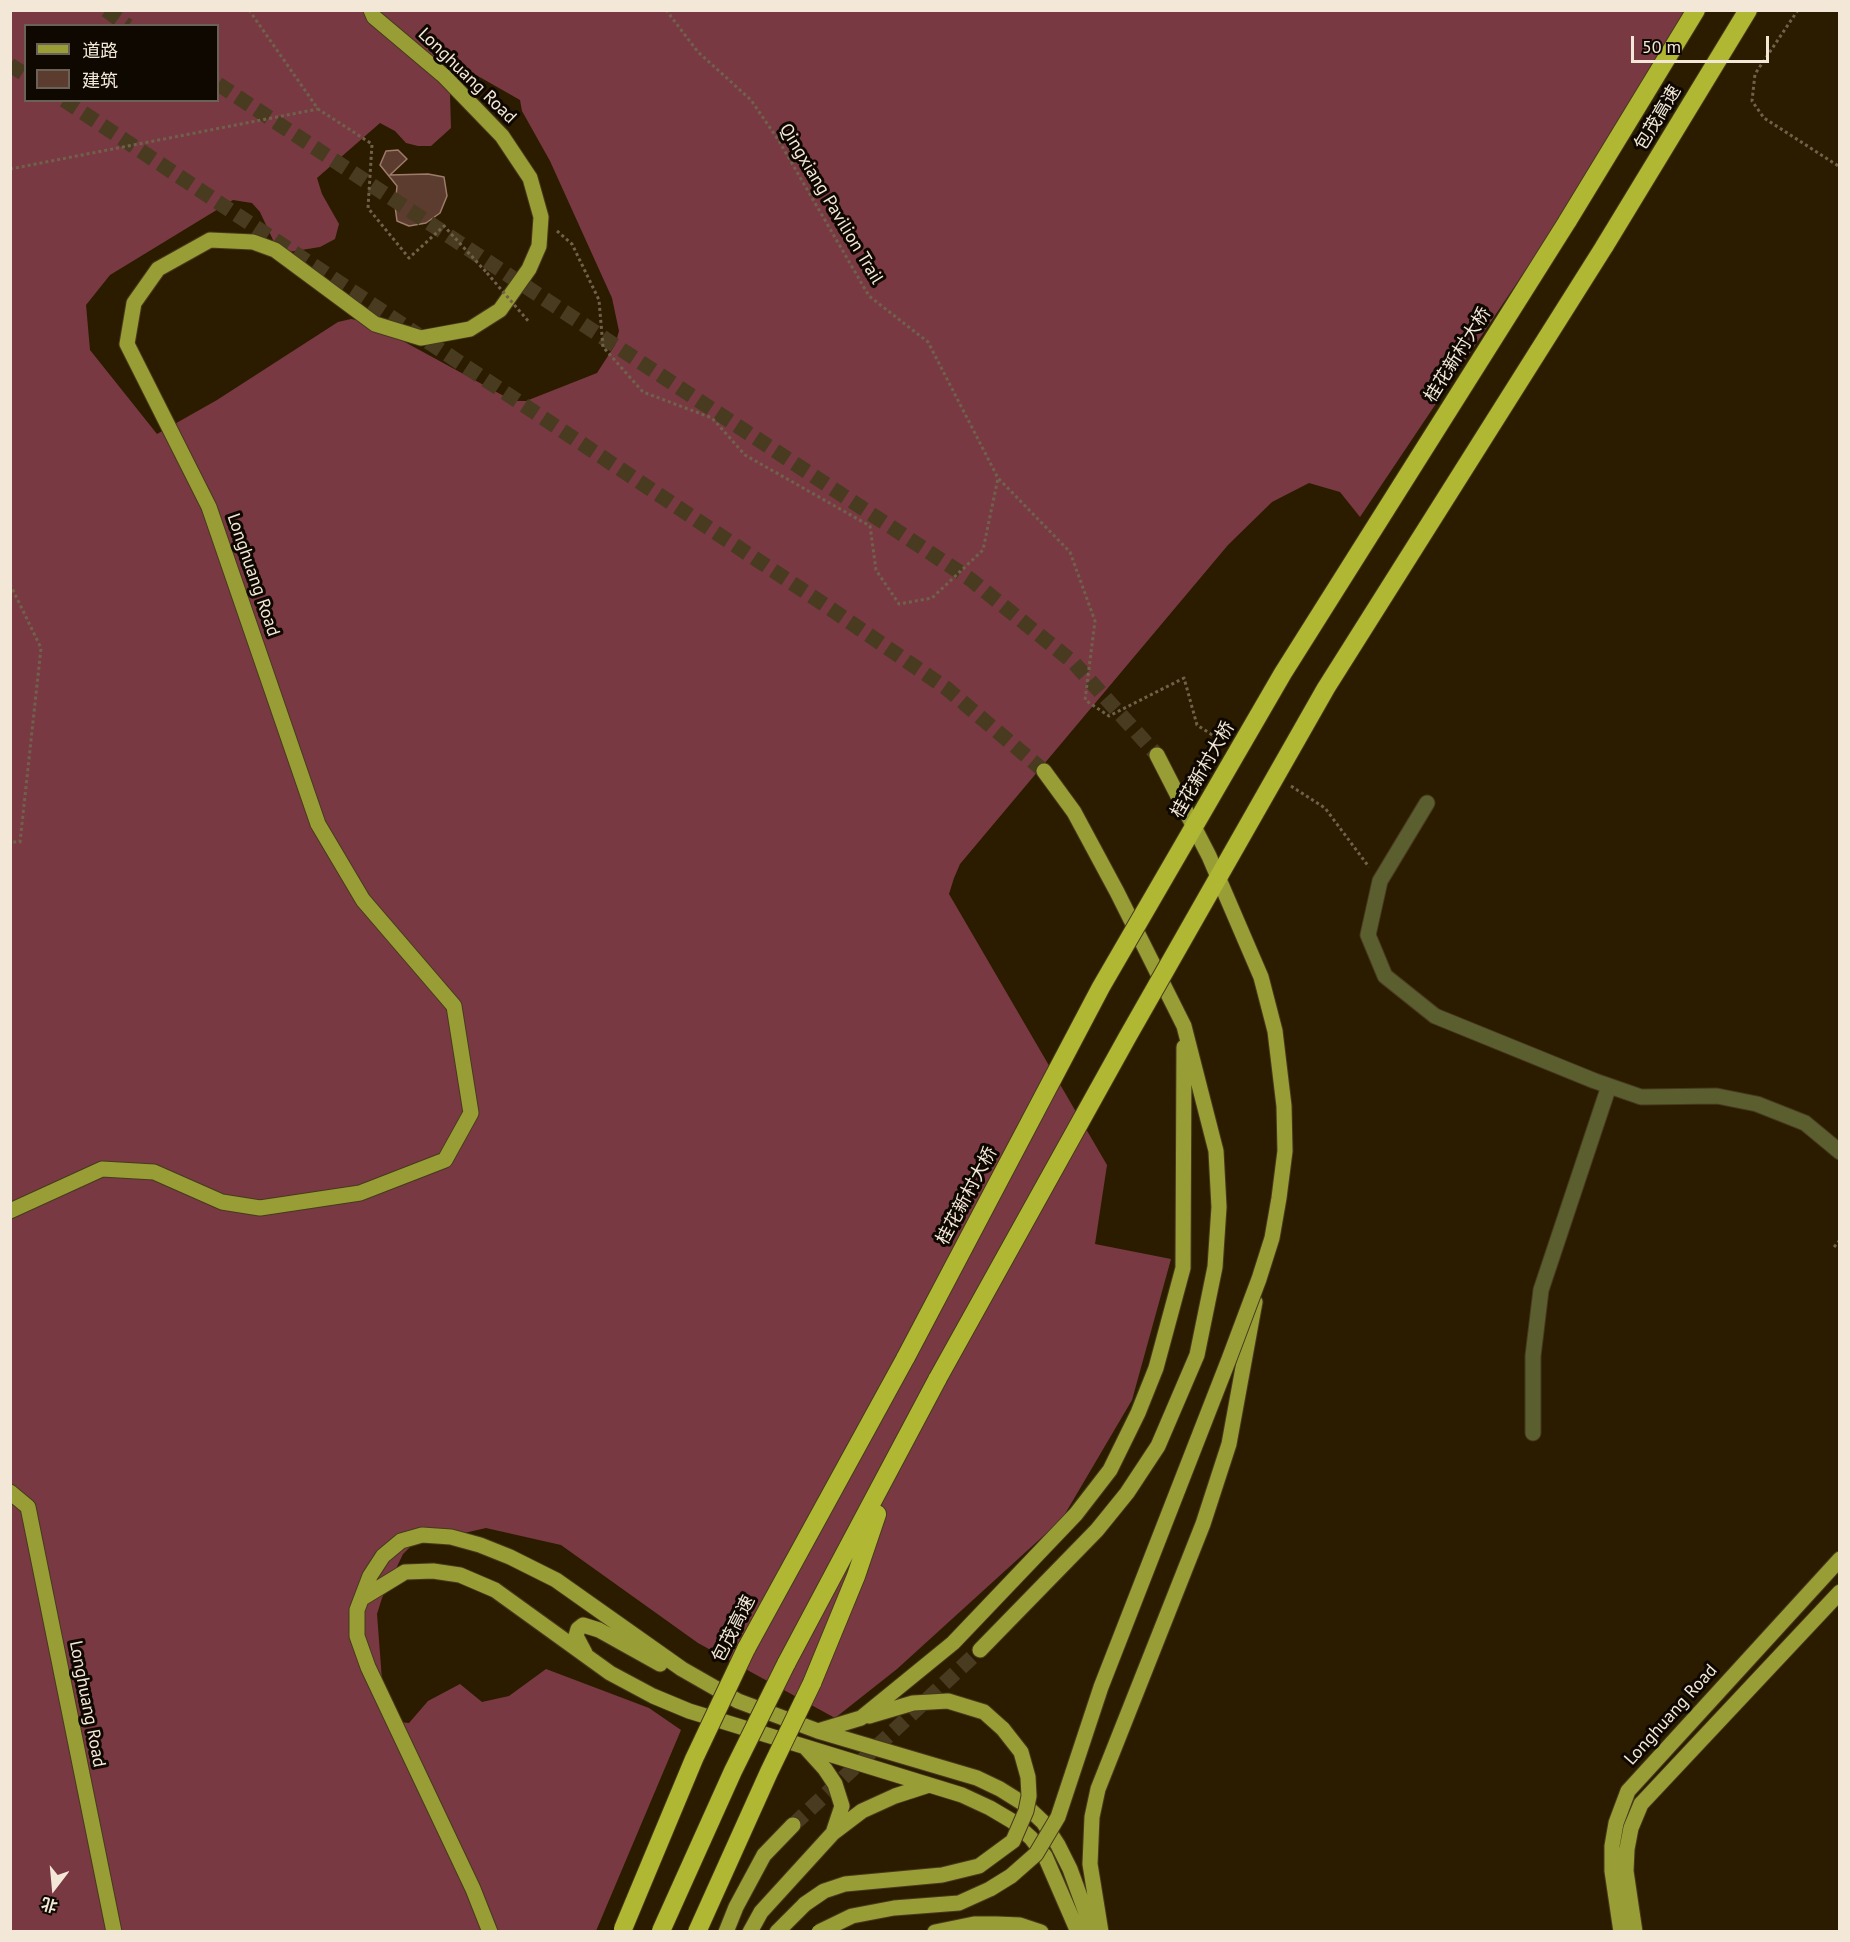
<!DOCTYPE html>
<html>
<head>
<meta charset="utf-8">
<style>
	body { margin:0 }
	#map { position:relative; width:1850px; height:1942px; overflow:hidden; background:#2b1c00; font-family:"PT Sans","Noto Sans SC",sans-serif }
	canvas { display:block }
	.frame { position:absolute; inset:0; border:12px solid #f3e8d8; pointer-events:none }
	.legend { position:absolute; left:24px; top:24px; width:195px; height:78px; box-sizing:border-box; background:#0e0801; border:2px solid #6a6257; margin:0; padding:8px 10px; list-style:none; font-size:18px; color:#f3e8d8 }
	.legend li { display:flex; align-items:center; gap:12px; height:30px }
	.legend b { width:30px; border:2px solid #6a6257 }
	.north { position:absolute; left:24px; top:1858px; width:60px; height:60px; -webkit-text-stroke:4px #0e0801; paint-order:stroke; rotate:196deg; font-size:16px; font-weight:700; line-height:24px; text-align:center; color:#f3e8d8 }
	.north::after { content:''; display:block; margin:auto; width:21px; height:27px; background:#f3e8d8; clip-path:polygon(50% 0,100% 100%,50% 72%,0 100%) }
	.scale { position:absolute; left:1631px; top:36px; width:138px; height:27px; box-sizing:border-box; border:3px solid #f3e8d8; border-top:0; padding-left:8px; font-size:18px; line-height:21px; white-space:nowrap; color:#f3e8d8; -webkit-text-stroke:4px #0e0801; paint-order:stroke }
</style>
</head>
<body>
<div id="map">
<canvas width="1850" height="1942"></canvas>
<div class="frame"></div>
<ul class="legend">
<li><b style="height:8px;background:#989e35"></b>道路</li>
<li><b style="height:16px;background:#5b3c2e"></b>建筑</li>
</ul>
<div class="north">北</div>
<div class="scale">50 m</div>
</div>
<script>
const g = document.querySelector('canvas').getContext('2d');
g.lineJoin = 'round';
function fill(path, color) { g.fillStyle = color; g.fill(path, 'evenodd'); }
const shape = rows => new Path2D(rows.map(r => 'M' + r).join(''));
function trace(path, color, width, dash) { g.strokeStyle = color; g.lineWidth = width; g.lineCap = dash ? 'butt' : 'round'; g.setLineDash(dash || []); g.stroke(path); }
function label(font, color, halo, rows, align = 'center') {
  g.font = font + ' "PT Sans","Noto Sans SC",sans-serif'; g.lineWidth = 6; g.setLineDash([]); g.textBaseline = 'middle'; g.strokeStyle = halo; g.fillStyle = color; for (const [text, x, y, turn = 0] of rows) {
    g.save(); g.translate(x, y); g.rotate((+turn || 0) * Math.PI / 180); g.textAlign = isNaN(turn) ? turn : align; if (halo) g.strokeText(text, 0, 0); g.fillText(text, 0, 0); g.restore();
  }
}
fill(shape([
	[11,11,1694,11,1620,129,1360,517,1340,492,1309,483,1272,502,1228,545,960,864,954,878,949,894,1107,1165,1095,1244,1171,1259,1132,1400,1062,1519,897,1669,835,1718,698,1643,561,1545,486,1528,412,1545,403,1554,382,1598,377,1614,382,1680,389,1692,399,1722,409,1723,428,1701,460,1684,482,1702,509,1696,546,1669,649,1708,681,1730,596,1931,11,1932],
	[26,26,218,26,218,100,26,100],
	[462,67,520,100,522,111,550,161,612,298,619,331,615,345,597,373,526,401,513,401,368,322,351,319,338,322,217,400,157,434,90,350,86,305,110,275,233,200,252,203,260,212,273,240,276,254,320,247,335,239,339,224,322,194,317,178,380,123,395,131,406,143,418,146,431,146,451,128,450,95,453,77]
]), '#793943');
const building = shape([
	[398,150,407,159,390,175,428,174,444,177,447,196,440,213,426,223,409,226,397,221,395,206,397,186,380,165,386,151,398,150]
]);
fill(building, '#5b3c2e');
trace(building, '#9e7b6b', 1.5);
trace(shape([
	[106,10,128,26],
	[10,65,26,75],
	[218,84,970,579,1074,663,1157,755],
	[64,100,825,605,946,688,1044,771],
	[793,1825,980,1650]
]), '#493b20', 15, [15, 8]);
const minor = shape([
	[1427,803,1380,881,1368,935,1385,976,1435,1016,1595,1081,1641,1097,1717,1096,1757,1104,1805,1123,1840,1152],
	[1533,1433,1533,1356,1541,1290,1609,1086]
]);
const major = shape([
	[1157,755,1178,796],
	[10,1211,102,1169,154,1172,222,1202,260,1208,360,1193,445,1160,471,1113,454,1006,363,900,318,824,209,507,127,344,134,303,158,269,210,240,253,242,275,250,375,324,421,338,470,329,500,310,529,269,539,246,541,217,530,178,502,136,444,76,374,17,371,10],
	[10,1492,28,1507,114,1932],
	[364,1597,405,1572,433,1571,460,1575,495,1590,610,1673,653,1696,689,1711,962,1795,990,1808,1012,1821,1031,1838,1045,1856,1078,1932],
	[980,1650,1097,1530,1127,1493,1158,1446,1197,1355,1215,1267,1219,1207,1216,1151,1184,1026,1117,892,1074,812,1044,771],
	[585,1653,576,1636,578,1629,583,1625,599,1630,660,1664],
	[869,1716,913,1703,948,1701,984,1712,1003,1729],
	[818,1731,861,1718,953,1643,1076,1514,1110,1470,1138,1413,1156,1368,1183,1268,1184,1047],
	[806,1748,825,1769,835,1784,842,1806,833,1833],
	[490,1932,473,1889,368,1667,357,1636,357,1610,370,1576,383,1556,401,1541,422,1535,451,1537,480,1545,510,1557,556,1580,682,1669,738,1701,818,1731,977,1778,1000,1789,1024,1804,1043,1822,1058,1845,1070,1869,1093,1932],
	[726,1932,736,1907,764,1855,793,1825],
	[750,1932,761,1912,833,1833,862,1811,895,1796,929,1785],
	[777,1932,805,1904],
	[935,1932,974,1924,996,1924,1020,1925,1041,1932],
	[1101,1932,1090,1864,1092,1817,1098,1789,1203,1524,1229,1444,1255,1302],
	[1621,1932,1612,1871,1612,1846,1616,1823,1628,1791,1840,1559],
	[1635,1932,1626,1871,1627,1849,1631,1828,1641,1804,1840,1592]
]);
const highway = shape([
	[1567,222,1696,10],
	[1604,247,1748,10],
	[746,1649,906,1357],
	[786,1664,938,1378],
	[812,1683,856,1576,877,1514]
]);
trace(minor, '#47391e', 17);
trace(major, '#47391e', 17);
trace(highway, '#47391e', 20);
trace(shape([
	[249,10,318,109,372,144,368,208,409,258,444,226,487,273],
	[666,10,698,52,751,100,779,141,869,296,928,342,998,478,1070,552,1095,621,1085,700,1109,716,1184,678,1197,725,1223,742],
	[1798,10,1755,74,1752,101,1764,118,1840,167],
	[10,169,318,109],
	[557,231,572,244,599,300,603,347,643,392,712,418,745,455,870,526,876,570,899,604,932,598,983,550,998,478],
	[10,584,41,648,20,842,10,842],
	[1291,786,1325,808,1369,867],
	[1834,1247,1840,1240]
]), '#70624a', 3, [3, 3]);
trace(minor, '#5b5f30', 15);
trace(major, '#989e35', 15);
trace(highway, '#b0b733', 18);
const majorBridge = shape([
	[805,1904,824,1891,845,1884,942,1875,979,1866,1013,1841,1026,1811,1029,1796,1028,1777,1021,1752,1003,1729],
	[819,1932,852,1916,894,1908,959,1903,990,1889,1011,1876,1036,1854,1058,1817,1101,1687,1229,1359,1259,1279,1272,1238,1279,1198,1285,1151,1284,1106,1275,1031,1261,977,1209,856,1178,796]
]);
const highwayBridge = shape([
	[906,1357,1101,987,1283,673,1567,222],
	[938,1378,1128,1036,1326,688,1604,247],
	[623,1929,694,1759,746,1649],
	[661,1931,733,1771,786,1664],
	[697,1932,769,1772,812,1683]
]);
trace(majorBridge, '#47391e', 17, []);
trace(highwayBridge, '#47391e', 20, []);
trace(shape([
	[487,273,529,322]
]), '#70624a', 3, [3, 3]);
trace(majorBridge, '#989e35', 15);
trace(highwayBridge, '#b0b733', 18);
label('18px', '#f3e8d8', '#0e0801', [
	["Longhuang Road",467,76,44],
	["包茂高速",1658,118,-59],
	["Qingxiang Pavilion Trail",831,204,59],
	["桂花新村大桥",1458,355,-58],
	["Longhuang Road",253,575,71],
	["桂花新村大桥",1203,770,-60],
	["桂花新村大桥",967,1196,-62],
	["包茂高速",734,1629,-63],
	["Longhuang Road",87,1704,79],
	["Longhuang Road",1671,1715,-48]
]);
</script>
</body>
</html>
